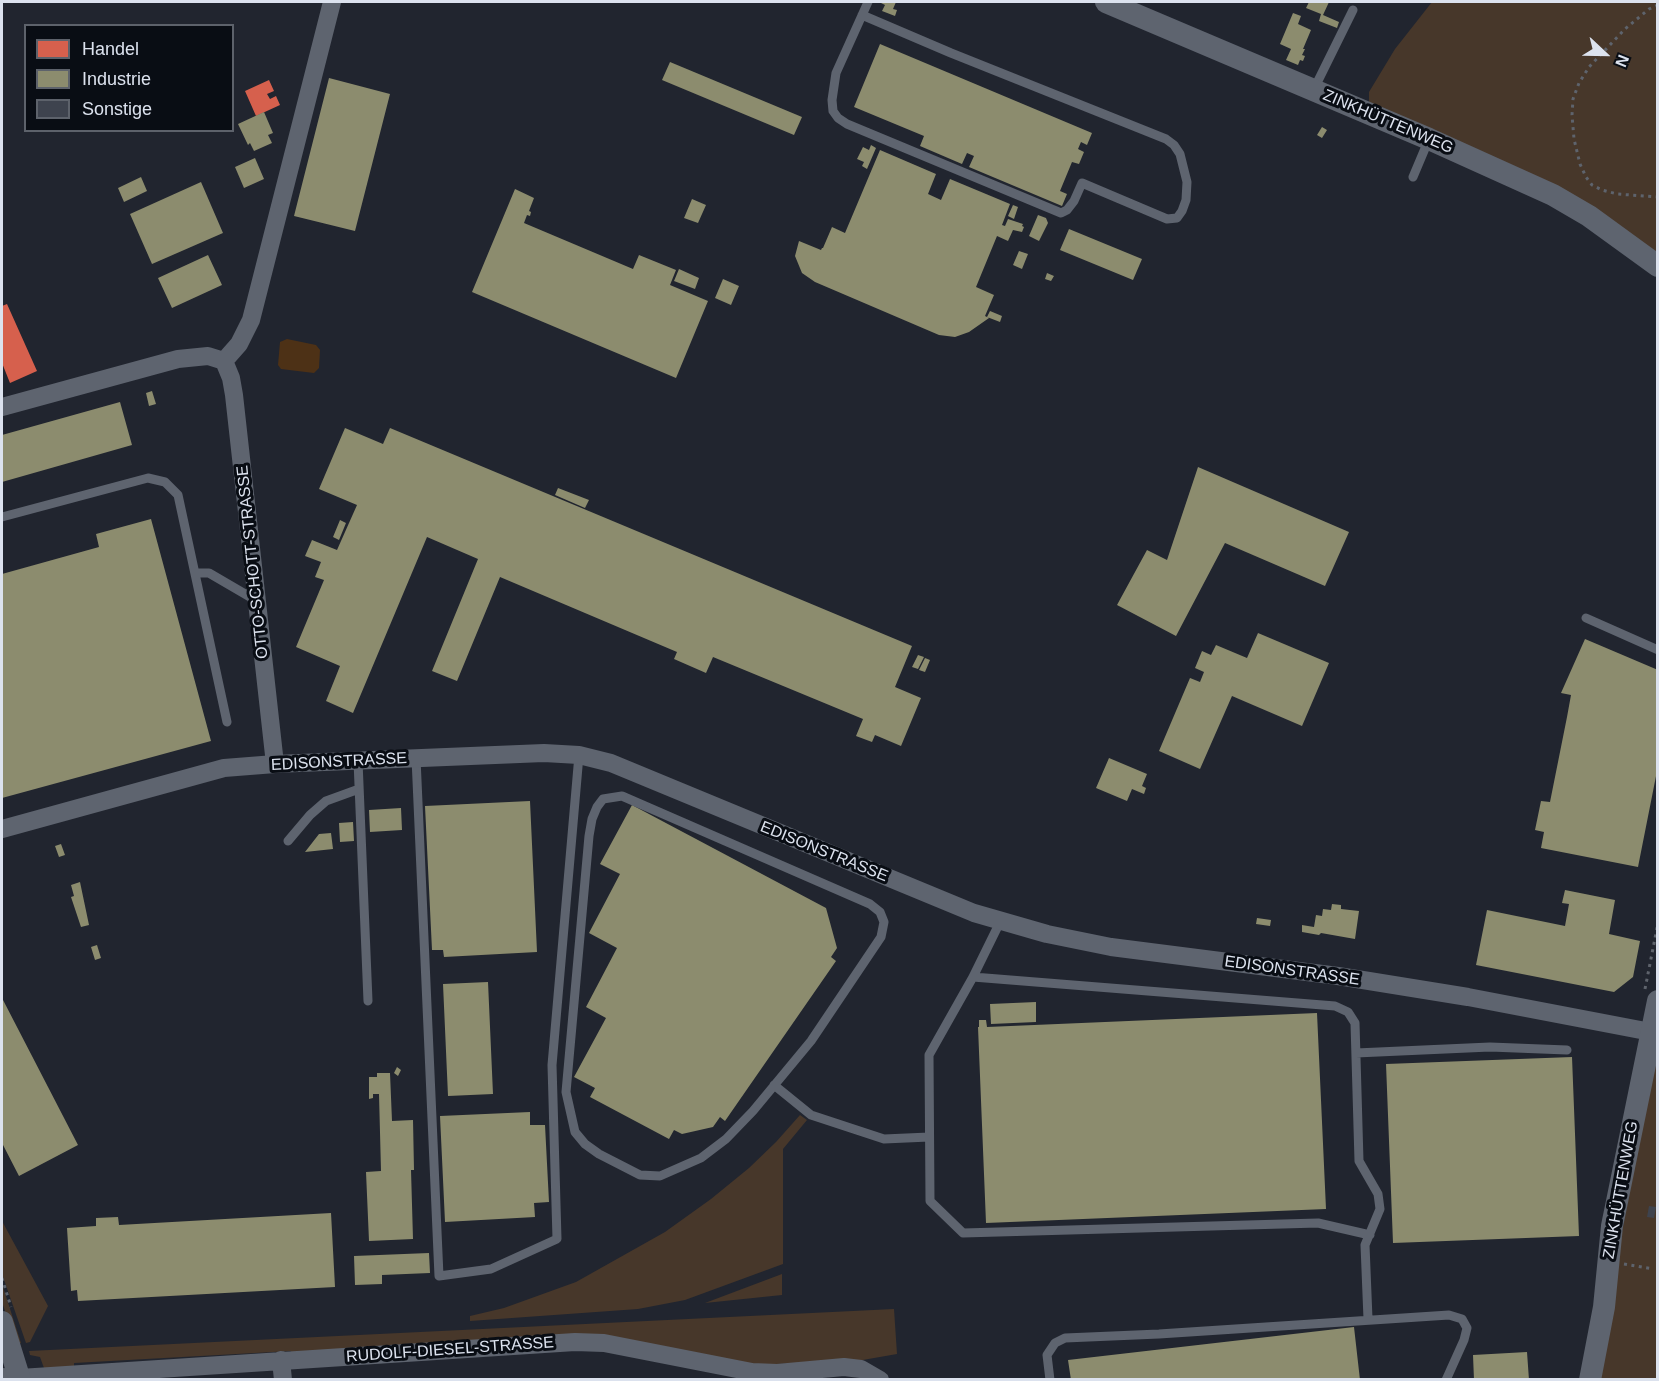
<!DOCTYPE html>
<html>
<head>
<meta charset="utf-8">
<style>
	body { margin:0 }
	#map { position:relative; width:1659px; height:1381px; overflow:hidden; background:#21252f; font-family:Arial,sans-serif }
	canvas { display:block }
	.frame { position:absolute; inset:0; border:3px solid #dce2ee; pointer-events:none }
	.legend { position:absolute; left:24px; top:24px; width:210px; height:108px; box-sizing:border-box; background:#090d14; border:2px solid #5d626b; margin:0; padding:8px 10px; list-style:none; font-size:18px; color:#dce2ee }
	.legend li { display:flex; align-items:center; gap:12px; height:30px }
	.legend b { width:30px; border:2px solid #5d626b }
	.north { position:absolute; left:1575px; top:24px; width:60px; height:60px; -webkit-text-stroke:4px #090d14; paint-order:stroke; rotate:112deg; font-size:16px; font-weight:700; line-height:24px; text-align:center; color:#dce2ee }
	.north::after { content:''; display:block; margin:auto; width:21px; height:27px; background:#dce2ee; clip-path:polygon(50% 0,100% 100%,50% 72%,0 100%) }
</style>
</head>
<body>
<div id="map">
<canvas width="1659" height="1381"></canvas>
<div class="frame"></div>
<ul class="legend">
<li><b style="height:16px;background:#d6604d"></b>Handel</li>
<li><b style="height:16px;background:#8c8c6e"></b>Industrie</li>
<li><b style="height:16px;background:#3e434e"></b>Sonstige</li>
</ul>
<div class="north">N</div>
</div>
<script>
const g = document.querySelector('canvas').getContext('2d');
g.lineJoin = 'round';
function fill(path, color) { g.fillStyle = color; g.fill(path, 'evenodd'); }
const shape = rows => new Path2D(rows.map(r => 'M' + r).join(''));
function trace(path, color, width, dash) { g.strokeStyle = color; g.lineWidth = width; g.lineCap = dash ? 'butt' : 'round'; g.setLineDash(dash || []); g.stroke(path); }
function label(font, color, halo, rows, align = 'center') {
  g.font = font + ' Arial,sans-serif'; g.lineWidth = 6; g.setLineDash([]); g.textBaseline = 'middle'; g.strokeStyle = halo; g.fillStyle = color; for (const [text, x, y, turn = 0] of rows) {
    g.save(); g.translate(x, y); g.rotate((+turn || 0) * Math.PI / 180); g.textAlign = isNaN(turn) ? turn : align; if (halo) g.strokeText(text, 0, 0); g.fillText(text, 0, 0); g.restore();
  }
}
fill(shape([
	[1432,2,1657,2,1657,254,1369,105,1369,92,1395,49],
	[1657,1049,1657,1379,1598,1380,1619,1248],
	[800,1115,807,1120,783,1149,783,1264,685,1300,638,1309,470,1321,470,1316,504,1308,576,1282,665,1232,711,1199,749,1168,776,1142],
	[2,1221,48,1306,30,1342,26,1343,2,1274],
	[782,1274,782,1295,705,1303],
	[2,1284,21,1343,16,1344,2,1302],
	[894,1309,897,1354,857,1361,749,1365,618,1338,292,1356,291,1351,74,1363,74,1368,44,1368,40,1357,30,1355,29,1351]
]), '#47372a');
fill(shape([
	[287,339,316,345,320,350,319,368,314,373,281,369,278,365,280,342]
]), '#4d3116');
fill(shape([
	[269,80,274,91,267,94,270,99,276,96,280,105,256,116,245,91],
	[7,304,37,371,10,383,2,363,2,306]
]), '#d6604d');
fill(shape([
	[882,2,896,2,893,9,897,10,895,16,882,11,885,5,881,3],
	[1309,2,1329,2,1323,15,1339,22,1337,28,1319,21,1321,14,1306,8],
	[1293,13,1301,16,1298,24,1311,30,1303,49,1305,49,1302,55,1305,56,1303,61,1300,60,1298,65,1286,60,1291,49,1280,44],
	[880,44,1092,133,1087,145,1081,142,1078,149,1084,152,1079,164,1072,162,1060,191,1067,194,1062,206,969,167,974,156,967,153,962,164,920,146,924,136,854,107],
	[670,62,802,117,794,135,662,80],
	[329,78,390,94,355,231,294,216],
	[264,112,273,133,268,135,272,143,254,151,250,143,248,145,238,124],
	[1322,127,1327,130,1322,138,1317,135],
	[871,145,876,148,867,169,862,166,864,162,857,159,863,147,869,150],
	[880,150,936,174,928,194,941,200,950,179,1010,204,1002,225,1005,226,1008,219,1023,224,1022,226,1024,227,1022,232,1013,230,1008,241,997,236,976,287,994,295,985,316,989,318,969,332,955,337,939,335,815,282,802,273,795,256,799,241,821,250,822,248,823,248,832,227,845,233],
	[255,158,264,179,244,188,235,167],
	[141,177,147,191,124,202,118,188],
	[201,182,223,233,152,264,130,214],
	[515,189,534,198,529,211,531,212,530,216,527,215,524,223,633,269,639,255,676,270,670,285,708,301,676,378,472,292],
	[692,199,706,205,698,223,684,218],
	[1013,205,1018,207,1014,219,1008,216],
	[1038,215,1046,218,1048,223,1039,241,1029,236],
	[1069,229,1142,259,1133,280,1060,250],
	[1019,251,1028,254,1022,269,1013,265],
	[208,255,222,285,172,308,158,278],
	[679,269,699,278,695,289,674,281],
	[1047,273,1054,276,1051,281,1045,279],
	[723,279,739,286,731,305,715,298],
	[990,311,1002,316,1000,322,987,317],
	[152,391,156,404,149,406,146,393],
	[120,402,132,445,2,482,2,435],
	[345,428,383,444,390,428,912,646,895,687,921,698,901,746,875,735,872,742,856,736,863,719,713,657,706,673,674,659,677,652,500,577,457,681,432,671,478,559,427,537,353,713,326,701,340,666,296,647,324,580,315,577,321,562,305,556,312,540,337,550,357,505,319,489],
	[1198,467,1349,532,1325,586,1225,543,1176,636,1117,605,1147,550,1167,560],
	[558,488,589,500,585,508,555,495],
	[151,519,211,741,2,798,2,574,99,547,96,534],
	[340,520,346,523,339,540,333,537],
	[1258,633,1329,663,1302,726,1232,696,1200,769,1159,751,1190,678,1200,682,1204,672,1195,668,1202,651,1211,655,1216,645,1247,658],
	[1585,639,1658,670,1658,766,1638,867,1541,848,1544,832,1535,830,1541,801,1550,802,1567,717,1571,695,1561,693],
	[918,655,924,657,918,669,912,667],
	[925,658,930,660,925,672,919,670],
	[1109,758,1147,774,1142,786,1146,788,1144,794,1132,789,1127,801,1096,788],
	[530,801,537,952,444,957,443,950,432,950,425,806],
	[632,805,826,908,837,948,831,957,836,961,725,1121,720,1117,713,1127,682,1134,674,1130,669,1139,590,1097,595,1088,574,1077,606,1018,586,1007,617,948,589,933,620,874,600,864],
	[401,808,402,830,370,832,369,810],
	[353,822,354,841,340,842,339,823],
	[331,833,333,849,305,852,319,834],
	[61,844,65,855,59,857,55,846],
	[80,882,89,925,81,927,71,897,74,896,71,885],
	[1565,890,1615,900,1609,934,1640,941,1633,977,1614,992,1476,965,1487,910,1565,926,1569,904,1562,903],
	[1332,904,1341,905,1341,909,1359,911,1355,939,1321,933,1319,935,1302,932,1302,925,1314,927,1316,915,1322,916,1323,909,1331,910],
	[1257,918,1271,920,1270,926,1256,924],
	[97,945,101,958,95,960,91,947],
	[488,982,493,1094,448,1096,443,984],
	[2,998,78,1145,19,1176,2,1143],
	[1036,1002,1036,1022,991,1024,990,1004],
	[1317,1013,1326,1209,986,1223,978,1027,979,1027,979,1020,986,1020,987,1027],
	[1572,1057,1579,1236,1393,1243,1386,1064],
	[397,1067,401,1070,398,1076,394,1073],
	[377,1073,390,1073,392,1121,413,1120,414,1170,411,1170,413,1239,369,1241,366,1172,381,1171,379,1094,373,1094,373,1098,369,1099,369,1077,377,1077],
	[530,1112,530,1125,545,1125,549,1202,534,1203,535,1217,445,1222,440,1116],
	[331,1213,335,1287,78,1301,77,1290,71,1291,67,1228,96,1226,96,1218,118,1217,119,1225],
	[429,1253,430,1273,382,1275,382,1284,355,1285,354,1256],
	[1354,1327,1360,1380,1071,1380,1068,1360],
	[1527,1352,1529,1380,1474,1380,1473,1355]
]), '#8c8c6e');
fill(shape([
	[1649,1206,1656,1207,1654,1218,1647,1217]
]), '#3e434e');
trace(shape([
	[1658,5,1649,9,1625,29,1589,67,1579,83,1573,99,1572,115,1574,139,1580,164,1586,177,1592,185,1602,190,1617,194,1658,197],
	[1645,989,1658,923],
	[1624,1264,1653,1269],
	[2,1278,11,1307]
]), '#5e636c', 3, [3, 4.5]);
trace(shape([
	[862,15,951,53,1166,139,1174,145,1180,154,1187,182,1186,200,1182,211,1177,218,1167,219,1082,183,1074,201,1067,210,1061,213,847,124,838,118,833,111,832,100,836,73,868,2],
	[1313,91,1353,10],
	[1413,177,1429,139],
	[2,517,148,478,165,482,178,495,227,722],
	[195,573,209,573,257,601],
	[1586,618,1658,650],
	[416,758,439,1276,491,1269,557,1239,552,1065,579,755],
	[358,761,368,1001],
	[622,796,870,904,880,912,884,922,881,937,811,1041,753,1111,726,1139,701,1158,660,1176,640,1175,599,1154,585,1144,575,1132,566,1092,589,836,592,819,597,807,603,799,622,796],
	[288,841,310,815,326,801,359,789],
	[1000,922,973,977,929,1055,930,1201,963,1233,1318,1223,1370,1235],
	[973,977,1335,1006,1348,1012,1355,1023,1359,1161,1378,1194,1380,1209,1365,1245,1368,1319],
	[1356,1053,1490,1047,1567,1050],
	[774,1085,811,1115,884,1139,929,1137],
	[1050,1380,1047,1355,1055,1343,1065,1338,1159,1334,1449,1315,1462,1319,1467,1328,1464,1340,1446,1380]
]), '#5e646f', 9);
trace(shape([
	[2,407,178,359,208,356,224,361],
	[275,764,234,395,231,378,224,361,239,344,251,320,332,2],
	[2,829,224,768,275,764,544,753,579,755,611,763,974,913,1047,934,1111,947,1338,976,1468,997,1651,1032],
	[281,1360,283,1380],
	[2,1377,20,1378,575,1342,604,1343,752,1372,777,1373,844,1367,861,1369,880,1380]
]), '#5e646f', 18);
trace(shape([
	[1106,2,1429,139,1553,195,1589,216,1658,266],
	[2,1322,20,1380],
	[1590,1380,1604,1307,1612,1226,1658,1001]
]), '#5e646f', 22);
label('16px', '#dce2ee', '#090d14', [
	["ZINKHÜTTENWEG",1388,122,23],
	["OTTO-SCHOTT-STRASSE",253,562,-96],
	["EDISONSTRASSE",339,762,-3],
	["EDISONSTRASSE",824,852,22],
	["EDISONSTRASSE",1292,971,8],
	["ZINKHÜTTENWEG",1621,1190,-80],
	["RUDOLF-DIESEL-STRASSE",450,1350,-4]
]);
</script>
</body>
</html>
